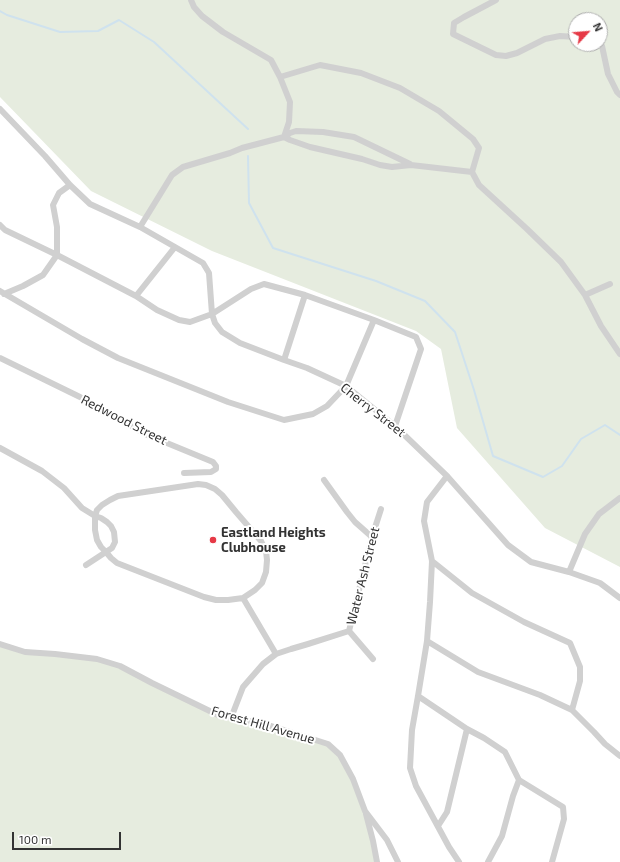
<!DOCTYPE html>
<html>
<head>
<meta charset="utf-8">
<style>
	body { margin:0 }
	#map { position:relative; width:620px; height:862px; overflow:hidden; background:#fff; font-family:"Exo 2",sans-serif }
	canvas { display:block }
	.north { position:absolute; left:568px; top:12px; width:40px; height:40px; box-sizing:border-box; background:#fff; border:1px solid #adadad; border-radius:50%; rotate:64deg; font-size:11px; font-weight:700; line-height:16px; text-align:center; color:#333 }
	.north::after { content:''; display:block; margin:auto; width:14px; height:18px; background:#e63946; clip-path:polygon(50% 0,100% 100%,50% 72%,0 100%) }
	.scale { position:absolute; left:12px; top:832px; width:109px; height:18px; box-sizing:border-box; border:2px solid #333; border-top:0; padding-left:5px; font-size:12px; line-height:14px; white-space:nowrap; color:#333; -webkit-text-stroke:3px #fff; paint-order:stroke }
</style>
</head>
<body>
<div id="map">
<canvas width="620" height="862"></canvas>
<div class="north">N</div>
<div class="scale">100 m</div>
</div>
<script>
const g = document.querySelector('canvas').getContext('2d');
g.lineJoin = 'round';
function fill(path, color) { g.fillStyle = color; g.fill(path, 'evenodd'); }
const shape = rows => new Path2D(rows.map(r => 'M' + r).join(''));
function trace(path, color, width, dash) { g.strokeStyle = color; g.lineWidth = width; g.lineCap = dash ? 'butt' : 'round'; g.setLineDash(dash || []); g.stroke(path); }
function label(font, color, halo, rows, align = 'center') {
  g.font = font + ' "Exo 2",sans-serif'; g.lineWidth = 4; g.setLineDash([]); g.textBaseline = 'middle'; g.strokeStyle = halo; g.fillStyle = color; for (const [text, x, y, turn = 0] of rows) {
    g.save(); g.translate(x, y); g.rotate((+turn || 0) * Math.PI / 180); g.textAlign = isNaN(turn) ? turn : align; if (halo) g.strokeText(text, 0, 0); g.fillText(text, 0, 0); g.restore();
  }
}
fill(shape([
	[0,0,620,0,620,567,545,528,457,428,441,349,416,331,212,251,91,191,0,97],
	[576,20,600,20,600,44,576,44],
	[0,644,8,647,97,659,120,666,218,715,265,724,328,744,340,755,365,811,377,862,0,862]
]), '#e6ecdf');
trace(shape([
	[0,11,7,15,60,32,98,31,119,20,154,42,248,129],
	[248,156,249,203,273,248,376,281,425,301,455,332,474,390,493,456,543,477,562,466,581,439,605,425,620,435]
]), '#cfe2ee', 2);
trace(shape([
	[191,0,194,7,202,16,223,32,271,60,280,77,290,102,289,122,284,137],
	[496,0,464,17,454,23,453,34,496,55,506,56,517,53,545,39,560,36,576,37],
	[600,42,602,46,608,74,617,92,620,95],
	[280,77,320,65,361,73,400,88,439,111,473,139,479,148,472,172],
	[0,109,45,156,70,185,90,204,140,227,203,263,209,273,212,314,215,323,222,332,240,343,284,360,307,368,346,386,395,426,447,476,508,545,531,562,569,572,600,583,620,598],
	[284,137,290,140,310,147,362,159,380,165,392,167,411,165,472,172,479,185,527,229,561,262,585,295,601,326,620,354],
	[0,225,5,230,57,255,136,296,157,310,179,320,190,322,212,314,251,289,264,284,305,295,374,320,416,337,421,349,395,426],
	[140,227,172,175,183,167,230,153,242,148,284,137,290,133,296,131,323,132,354,137,410,164],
	[0,291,82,339,118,358,228,402,284,420,313,414,327,406,346,386,374,320],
	[4,294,23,286,43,275,57,255,57,227,53,205,59,193,70,185],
	[585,295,610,284],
	[136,296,175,247],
	[0,358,80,397,145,434,213,462,216,466,216,469,211,472,184,473],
	[284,360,305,295],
	[0,448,42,471,64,488,82,508,95,516,101,518,107,522,111,526,114,532,115,542,112,548,86,565],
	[447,476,427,502,424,521,432,561,430,602,427,641,418,696,412,730,410,768,416,786,449,847,459,862],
	[324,480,347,512,355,522,372,537],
	[198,484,206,485,215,489,222,495,236,512,261,541,266,551,267,560,266,572,262,583,255,590,243,598,228,600,216,600,204,597,117,563,111,558,106,552,101,547,97,540,95,530,95,516,97,510,102,505,110,500,118,496,198,484],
	[432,561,472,593,524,622,570,643,580,667,580,681,572,710],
	[569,572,585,534,599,514,620,498],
	[243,598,276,654],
	[349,631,372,537,381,509],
	[349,631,373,659],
	[427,641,478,672,540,695,572,710,594,732,605,744,620,756],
	[0,644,25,652,55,654,97,659,120,666,152,683,218,715,265,724,328,744,340,755,353,779,365,811,387,840,398,862],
	[418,696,467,729,484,738,505,752,519,780,513,796,502,836,488,862],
	[231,718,243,687,263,664,276,654,291,649,308,644,349,631],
	[519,780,563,807,564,819,552,862],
	[366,814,373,841,377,862],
	[438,826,447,812,467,729]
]), '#d0d0d0', 6);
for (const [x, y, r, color] of [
	[213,540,4,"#e63946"]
]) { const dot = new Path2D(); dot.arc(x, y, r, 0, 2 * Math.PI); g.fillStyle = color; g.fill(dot); trace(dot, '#fff', 1.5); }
label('13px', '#333', '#fff', [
	["Cherry Street",373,410,38],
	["Redwood Street",124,420,27],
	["Water Ash Street",363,576,-76],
	["Forest Hill Avenue",263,725,16]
]);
label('bold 13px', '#333', '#fff', [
	["Eastland Heights",221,533],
	["Clubhouse",221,548]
], 'left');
</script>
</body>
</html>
